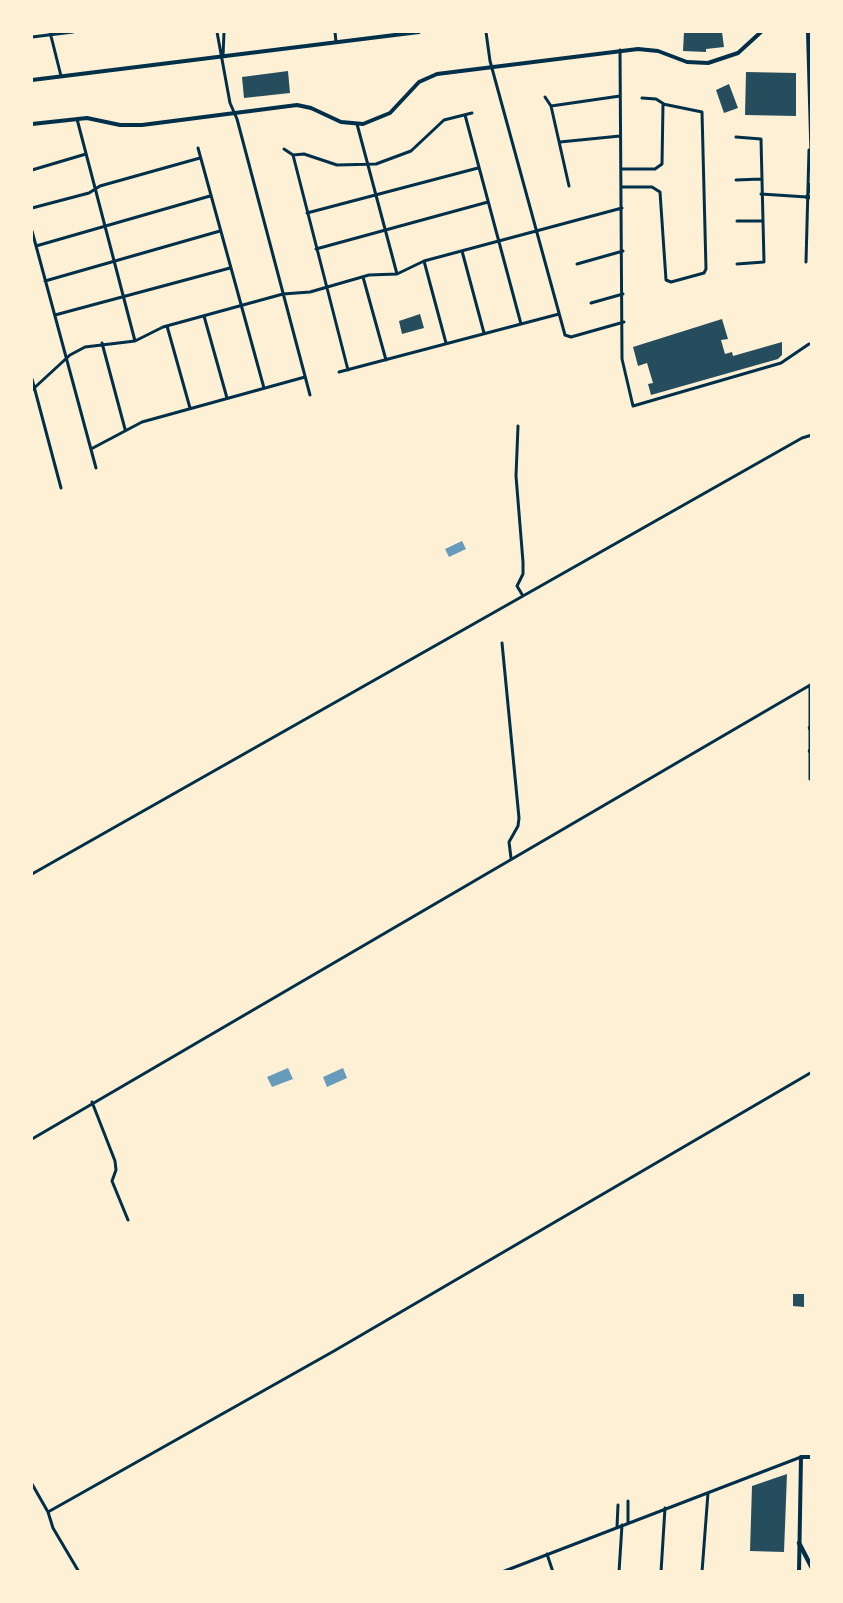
<!DOCTYPE html>
<html>
<head>
<meta charset="utf-8">
<style>
	body { margin:0 }
	#map { position:relative; width:843px; height:1603px; overflow:hidden; background:#fdf0d5; font-family:Barlow,sans-serif }
	canvas { display:block }
	.frame { position:absolute; inset:0; border:33px solid #fdf0d5; pointer-events:none }
</style>
</head>
<body>
<div id="map">
<canvas width="843" height="1603"></canvas>
<div class="frame"></div>
</div>
<script>
const g = document.querySelector('canvas').getContext('2d');
g.lineJoin = 'round';
function fill(path, color) { g.fillStyle = color; g.fill(path, 'evenodd'); }
const shape = rows => new Path2D(rows.map(r => 'M' + r).join(''));
function trace(path, color, width, dash) { g.strokeStyle = color; g.lineWidth = width; g.lineCap = dash ? 'butt' : 'round'; g.setLineDash(dash || []); g.stroke(path); }
fill(shape([
	[462,541,466,549,449,557,445,549],
	[288,1068,293,1079,272,1087,267,1077],
	[343,1068,347,1078,327,1087,323,1077]
]), '#669bbc');
fill(shape([
	[684,32,722,32,724,47,706,49,706,52,683,51],
	[288,71,290,93,244,98,242,77],
	[746,72,796,73,796,116,745,115],
	[729,84,738,108,724,113,716,90],
	[420,314,424,328,402,334,399,321],
	[722,319,728,339,721,340,725,354,732,352,733,356,782,342,782,355,778,359,651,395,648,384,653,383,647,363,638,366,633,347],
	[793,1294,804,1294,804,1307,793,1306],
	[787,1474,784,1552,750,1551,752,1486]
]), '#264d5e');
trace(shape([
	[50,32,61,76],
	[217,32,230,103,237,119,310,395],
	[335,32,336,42],
	[486,32,490,61,565,335,571,337,624,322],
	[32,37,73,32],
	[620,50,622,359,633,406,781,363,809,344],
	[223,56,224,32],
	[545,97,551,106,569,186],
	[642,98,656,99,664,104],
	[551,106,620,96],
	[465,115,521,324],
	[77,119,135,341],
	[357,124,397,274],
	[736,137,761,139,764,262,737,264],
	[560,142,620,136],
	[198,148,264,388],
	[284,149,293,155],
	[293,155,348,370],
	[293,155,304,154,337,165,376,164,411,151,444,120,472,113],
	[621,169,655,169,662,164,663,104,702,112,706,269,704,273,671,282,666,280,660,192,652,187,622,187],
	[32,170,86,154],
	[736,180,761,179],
	[761,194,807,197],
	[807,197,812,181],
	[32,208,89,193,100,186,200,158],
	[307,213,478,168],
	[737,221,762,221],
	[32,231,96,468],
	[36,246,210,196],
	[316,249,488,202],
	[462,251,484,333],
	[424,261,446,343],
	[806,262,809,150],
	[577,264,623,251],
	[363,277,386,360],
	[45,281,220,231],
	[591,303,623,294],
	[55,315,230,268],
	[204,316,227,398],
	[167,326,190,408],
	[102,343,125,429],
	[339,372,559,314],
	[32,379,61,488],
	[32,390,70,355,85,347,135,341,163,327,283,294,310,292,369,275,397,274,424,261,622,208],
	[518,426,516,476,523,562,523,574,517,586,523,596],
	[91,449,142,422,305,377],
	[502,643,519,818,518,826,509,842,511,858],
	[810,685,810,779],
	[32,874,802,438,812,435],
	[92,1102,115,1161,116,1170,112,1181,128,1220],
	[32,1139,812,684],
	[32,1484,48,1512,53,1528,79,1572],
	[48,1512,334,1351,812,1072],
	[628,1523,628,1501],
	[617,1527,618,1505],
	[547,1554,553,1572],
	[502,1572,801,1457],
	[619,1572,622,1525],
	[661,1572,665,1508],
	[702,1572,708,1493]
]), '#003049', 3);
trace(shape([
	[808,32,812,171],
	[32,80,419,32],
	[32,124,87,118,120,125,142,125,297,105,311,108,341,122,363,124,390,113,419,82,437,74,638,49,658,51,687,62,708,63,738,53,761,32],
	[799,1572,801,1457,812,1457]
]), '#003049', 4);
trace(shape([
	[807,197,812,197],
	[810,728,812,727],
	[810,751,812,752],
	[799,1543,812,1568]
]), '#003049', 4.5);
</script>
</body>
</html>
